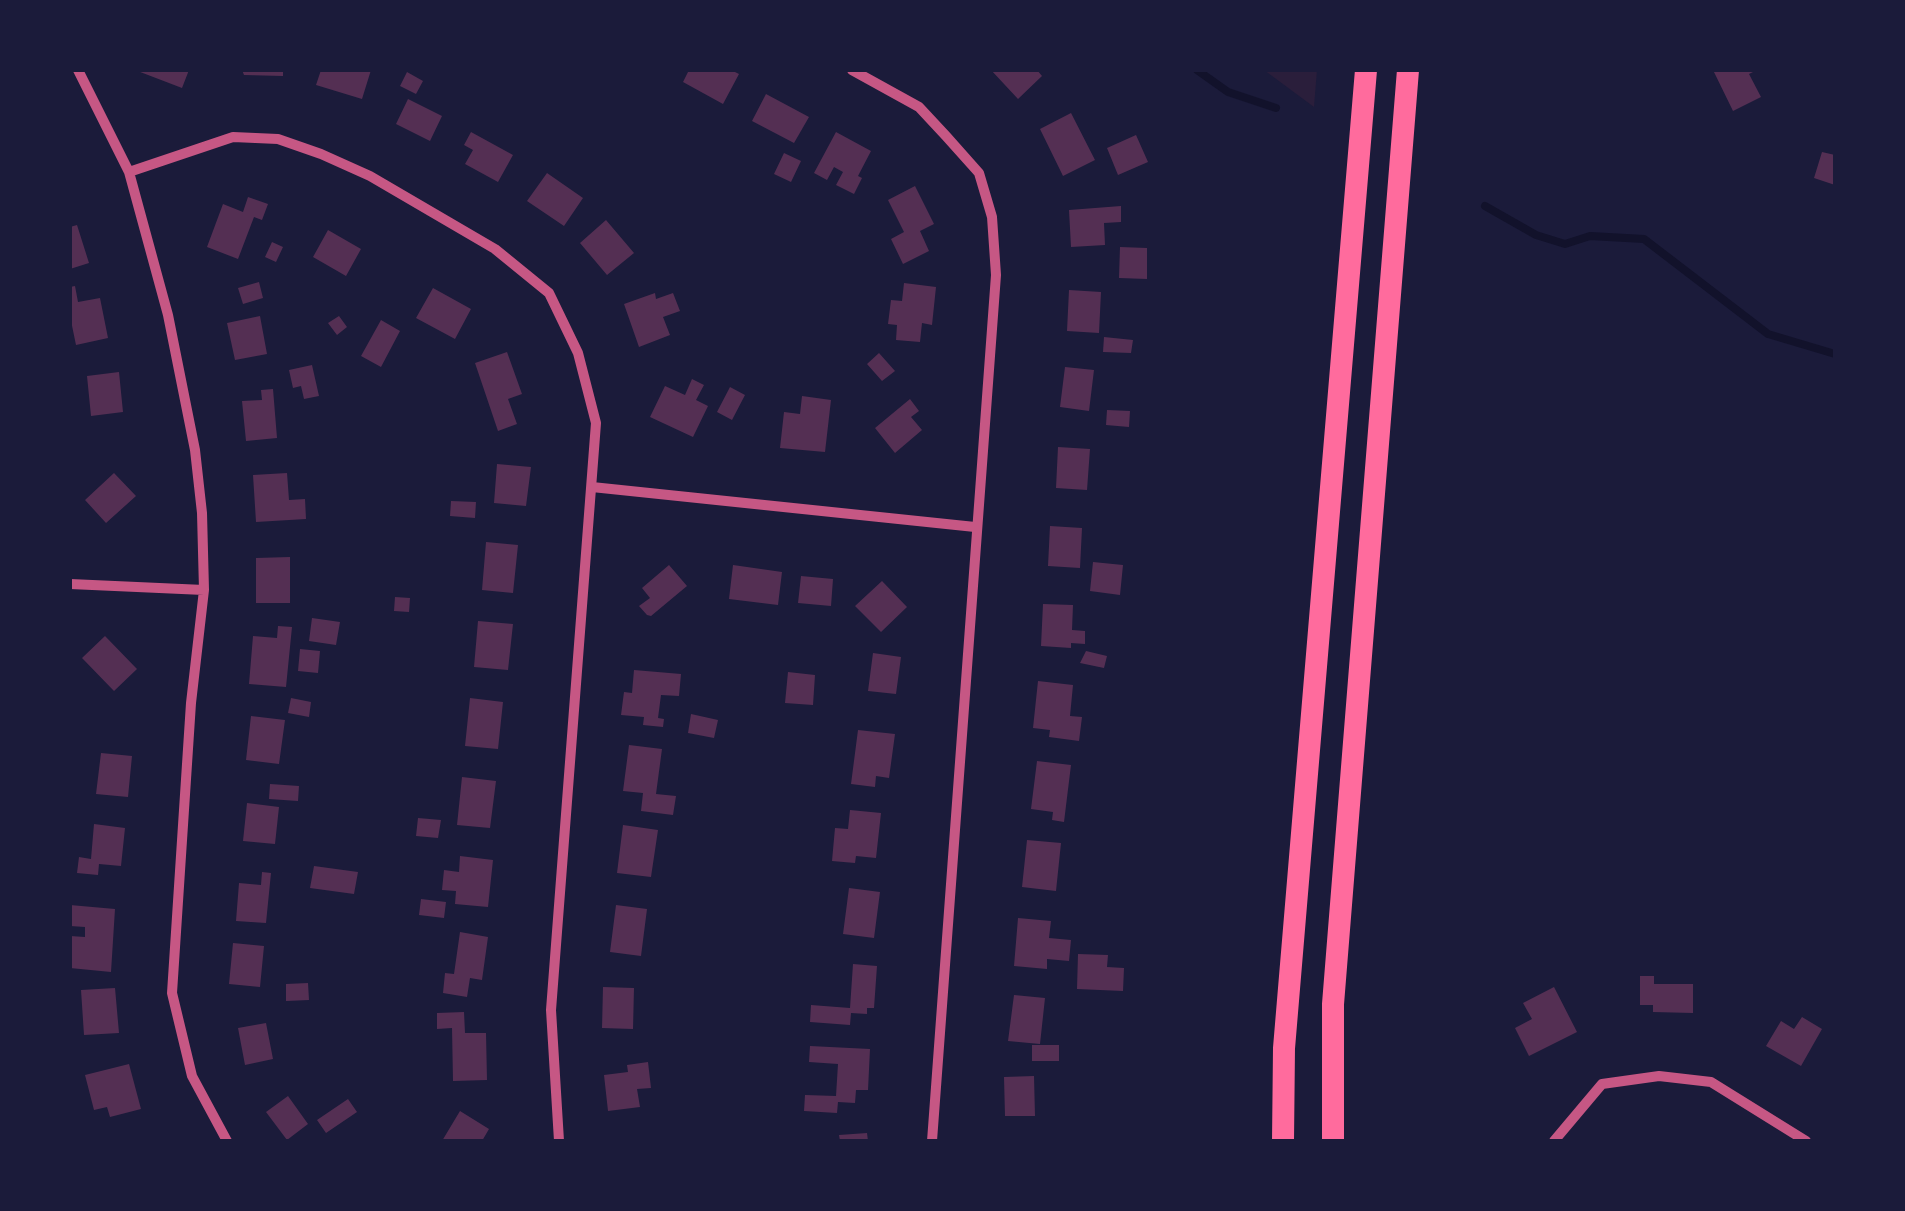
<!DOCTYPE html>
<html>
<head>
<meta charset="utf-8">
<style>
	body { margin:0 }
	#map { position:relative; width:1905px; height:1211px; overflow:hidden; background:#1b1b3a; font-family:"IBM Plex Sans",sans-serif }
	canvas { display:block }
	.frame { position:absolute; inset:0; border:72px solid #1b1b3a; pointer-events:none }
</style>
</head>
<body>
<div id="map">
<canvas width="1905" height="1211"></canvas>
<div class="frame"></div>
</div>
<script>
const g = document.querySelector('canvas').getContext('2d');
g.lineJoin = 'round';
function fill(path, color) { g.fillStyle = color; g.fill(path, 'evenodd'); }
const shape = rows => new Path2D(rows.map(r => 'M' + r).join(''));
function trace(path, color, width, dash) { g.strokeStyle = color; g.lineWidth = width; g.lineCap = dash ? 'butt' : 'round'; g.setLineDash(dash || []); g.stroke(path); }
fill(shape([
	[1264,70,1317,70,1314,107]
]), '#2a1e3b');
trace(shape([
	[1197,70,1228,92,1276,108],
	[1485,206,1536,235,1565,244,1590,236,1644,239,1768,334,1835,354]
]), '#12122b', 8);
fill(shape([
	[135,70,189,70,182,88],
	[242,70,283,70,283,76,244,75],
	[321,70,371,70,362,99,316,85],
	[689,70,731,70,739,74,723,104,683,82],
	[991,70,1037,70,1042,76,1018,99],
	[1713,70,1757,70,1749,74,1761,97,1733,111],
	[407,72,423,81,416,94,400,86],
	[766,94,809,117,794,143,752,121],
	[408,99,442,116,430,141,396,124],
	[1071,113,1095,160,1063,176,1040,129],
	[471,132,513,155,498,182,465,164,473,150,464,145],
	[836,132,871,151,858,176,862,178,854,194,836,185,843,172,834,167,827,180,814,173],
	[1136,135,1148,162,1118,175,1107,148],
	[1822,152,1835,155,1835,185,1814,178],
	[784,153,801,161,791,182,774,174],
	[547,173,583,198,564,226,527,201],
	[915,186,934,224,920,231,929,251,903,264,891,239,904,232,888,200],
	[248,197,268,204,262,220,254,217,238,259,207,247,223,204,243,212],
	[1121,206,1121,222,1104,223,1105,245,1071,247,1069,210],
	[606,220,634,253,607,275,580,243],
	[77,225,89,263,70,269,70,227],
	[328,230,361,249,346,276,313,257],
	[272,242,283,247,276,262,265,257],
	[1120,247,1147,248,1147,279,1119,278],
	[259,282,263,298,243,304,238,288],
	[904,283,936,287,932,325,922,323,920,342,896,340,897,325,888,324,891,300,902,301],
	[75,286,78,302,100,298,108,338,76,345,70,316,70,287],
	[433,288,471,309,455,339,416,318],
	[1069,290,1101,292,1099,333,1067,331],
	[655,293,656,299,673,293,680,311,663,317,670,335,639,347,624,304],
	[260,316,267,354,235,360,227,323],
	[339,316,347,327,337,335,328,323],
	[381,320,400,331,381,367,361,356],
	[1104,337,1133,340,1131,353,1103,352],
	[507,352,522,394,508,399,517,424,498,431,475,363],
	[879,353,895,371,882,381,867,364],
	[312,365,319,396,304,399,301,386,293,388,289,370],
	[1065,367,1094,370,1089,411,1060,407],
	[119,372,123,412,91,416,87,376],
	[692,379,704,385,696,400,708,406,693,437,650,417,665,386,685,395],
	[730,387,745,395,732,420,717,412],
	[273,389,277,438,246,441,242,401,262,400,261,390],
	[802,396,831,400,825,452,780,448,784,412,800,414],
	[910,399,919,411,911,417,922,430,895,453,875,428],
	[1107,410,1130,411,1129,427,1106,425],
	[1058,447,1090,449,1087,490,1056,488],
	[497,464,531,467,526,506,494,503],
	[114,473,136,496,106,523,85,500],
	[287,473,289,500,305,499,306,519,256,522,253,475],
	[451,501,476,502,475,518,450,516],
	[1050,526,1082,528,1080,568,1048,566],
	[486,542,518,545,513,593,482,590],
	[290,557,290,603,256,603,256,558],
	[1093,562,1123,565,1120,595,1090,591],
	[669,565,687,586,651,616,647,615,639,606,650,598,642,588],
	[733,565,782,572,778,605,729,599],
	[801,576,833,579,831,606,798,603],
	[882,581,907,607,881,632,855,606],
	[395,597,410,598,409,612,394,611],
	[1043,604,1073,605,1072,630,1085,631,1085,644,1071,643,1071,648,1041,646],
	[312,618,340,622,336,645,309,641],
	[478,621,513,624,508,670,474,667],
	[278,626,292,627,286,687,249,684,253,636,277,638],
	[105,636,137,669,114,691,82,658],
	[300,649,320,651,318,673,298,671],
	[1086,651,1107,656,1104,668,1080,663],
	[873,653,901,657,896,694,868,691],
	[634,670,681,674,679,696,661,695,658,718,664,719,663,727,643,725,644,717,621,715,624,692,632,693],
	[788,672,815,675,813,705,785,703],
	[1038,681,1073,685,1070,716,1082,717,1079,741,1049,737,1050,730,1033,728],
	[291,698,311,702,309,717,288,713],
	[470,698,503,702,498,749,465,746],
	[691,714,718,720,714,738,688,733],
	[251,716,285,720,279,764,246,760],
	[858,730,895,734,889,778,876,776,875,787,851,784],
	[629,745,662,749,656,794,676,796,673,815,641,811,643,793,623,791],
	[101,753,132,756,128,797,96,794],
	[1037,761,1071,765,1064,822,1052,820,1053,812,1031,809],
	[462,777,496,781,490,828,457,825],
	[270,784,299,786,298,801,269,799],
	[247,803,279,807,275,844,243,841],
	[850,810,881,813,876,858,856,856,855,863,832,861,835,828,848,829],
	[418,818,441,820,438,838,416,836],
	[94,824,125,828,121,866,99,864,98,875,77,873,79,857,91,859],
	[623,825,658,830,651,877,617,873],
	[1027,840,1061,843,1056,891,1022,887],
	[460,856,493,860,488,907,455,904,456,891,442,890,444,870,459,872],
	[314,866,358,872,354,894,310,888],
	[262,872,271,873,266,923,236,921,239,883,261,885],
	[849,888,880,892,874,938,843,934],
	[421,899,446,902,444,918,419,915],
	[70,905,115,909,111,972,70,968,70,936,85,937,85,927,70,926],
	[616,905,647,909,641,956,610,952],
	[1018,918,1051,921,1049,938,1071,940,1069,961,1047,959,1047,969,1014,966],
	[460,932,488,937,482,980,470,978,467,997,443,993,445,973,454,974],
	[233,943,264,946,260,987,229,984],
	[1078,954,1108,955,1107,967,1124,968,1123,991,1077,989],
	[853,964,877,966,874,1008,867,1008,867,1014,851,1013,850,1025,810,1022,811,1005,850,1008],
	[1640,976,1654,976,1654,984,1693,984,1693,1013,1653,1012,1653,1005,1640,1005],
	[308,983,309,1000,286,1001,286,984],
	[603,987,634,988,633,1029,602,1028],
	[1554,987,1577,1032,1529,1056,1515,1028,1532,1019,1523,1003],
	[115,988,119,1033,84,1035,81,990],
	[1014,995,1045,998,1040,1044,1008,1041],
	[464,1012,465,1033,486,1033,487,1080,453,1081,452,1028,437,1029,437,1013],
	[1802,1017,1822,1029,1801,1066,1766,1046,1781,1021,1794,1029],
	[266,1023,273,1059,245,1065,238,1028],
	[1032,1045,1059,1045,1059,1061,1032,1061],
	[810,1046,870,1049,868,1090,856,1090,855,1103,838,1102,837,1113,804,1111,805,1095,836,1096,838,1064,809,1062],
	[648,1062,651,1088,637,1089,640,1107,608,1111,604,1075,628,1072,627,1065],
	[129,1064,141,1109,110,1117,107,1107,94,1110,85,1075],
	[1034,1076,1035,1116,1005,1116,1004,1077],
	[288,1096,308,1124,287,1140,266,1112],
	[348,1099,357,1112,326,1133,317,1120],
	[460,1111,489,1129,482,1141,442,1141],
	[867,1133,868,1141,840,1141,839,1135]
]), '#542f53');
trace(shape([
	[78,70,129,172,168,315,195,450,202,513,204,590,191,703,172,993,192,1076,227,1141],
	[852,70,919,107,946,136,979,173,992,217,996,275,932,1141],
	[129,172,233,137,278,139,321,154,370,176,495,249,549,293,578,353,596,423,551,1010,559,1141],
	[592,487,975,527],
	[70,584,204,590],
	[1554,1141,1602,1084,1659,1076,1711,1082,1806,1141]
]), '#c65784', 10);
trace(shape([
	[1283,1141,1284,1048,1366,70],
	[1333,1141,1333,1004,1408,70]
]), '#ff6b9d', 22);
</script>
</body>
</html>
